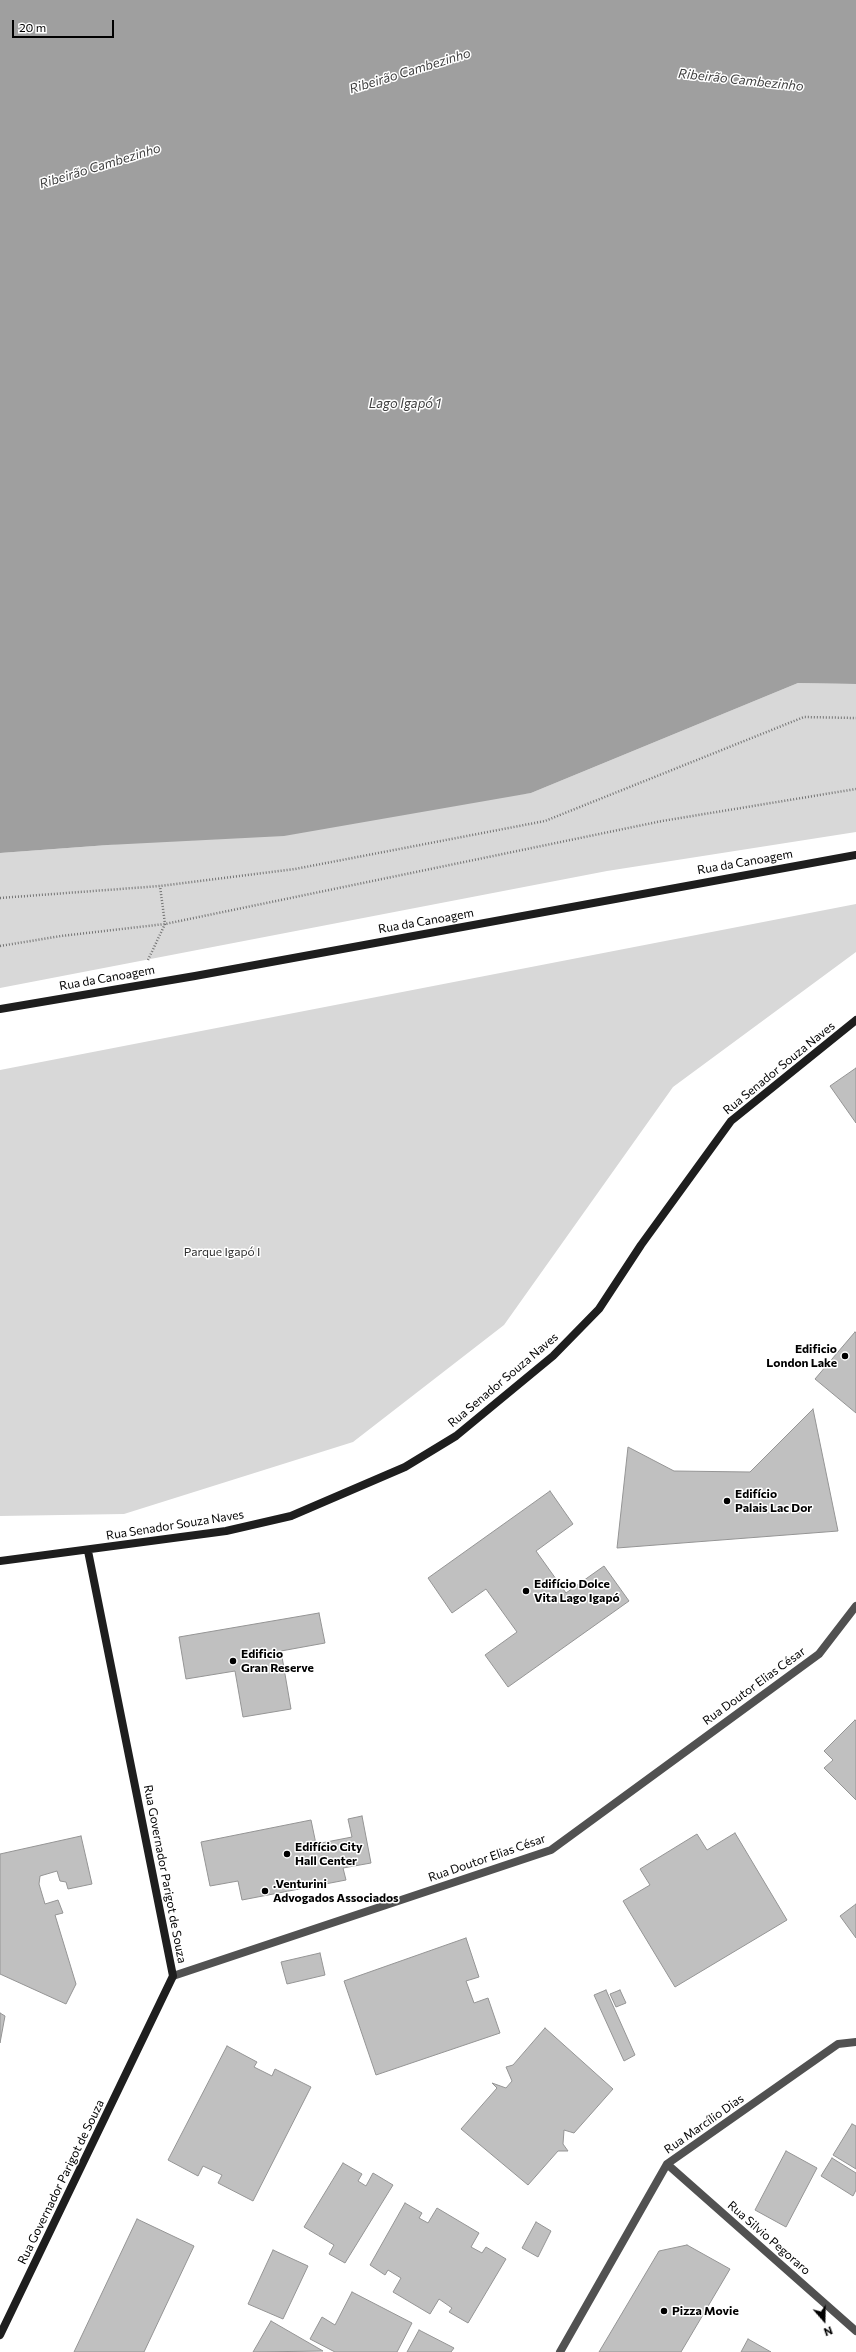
<!DOCTYPE html>
<html>
<head>
<meta charset="utf-8">
<style>
	body { margin:0 }
	#map { position:relative; width:856px; height:2352px; overflow:hidden; background:#fff; font-family:Commissioner,sans-serif }
	canvas { display:block }
	.north { position:absolute; left:804px; top:2300px; width:40px; height:40px; -webkit-text-stroke:3px #fff; paint-order:stroke; rotate:160deg; font-size:11px; font-weight:700; line-height:16px; text-align:center; color:#000 }
	.north::after { content:''; display:block; margin:auto; width:14px; height:18px; background:#000; clip-path:polygon(50% 0,100% 100%,50% 72%,0 100%) }
	.scale { position:absolute; left:12px; top:20px; width:102px; height:18px; box-sizing:border-box; border:2px solid #000; border-top:0; padding-left:5px; font-size:12px; line-height:14px; white-space:nowrap; color:#000; -webkit-text-stroke:3px #fff; paint-order:stroke }
</style>
</head>
<body>
<div id="map">
<canvas width="856" height="2352"></canvas>
<div class="north">N</div>
<div class="scale">20 m</div>
</div>
<script>
const g = document.querySelector('canvas').getContext('2d');
g.lineJoin = 'round';
function fill(path, color) { g.fillStyle = color; g.fill(path, 'evenodd'); }
const shape = rows => new Path2D(rows.map(r => 'M' + r).join(''));
function trace(path, color, width, dash) { g.strokeStyle = color; g.lineWidth = width; g.lineCap = dash ? 'butt' : 'round'; g.setLineDash(dash || []); g.stroke(path); }
function label(font, color, halo, rows, align = 'center') {
  g.font = font + ' Commissioner,sans-serif'; g.lineWidth = 3; g.setLineDash([]); g.textBaseline = 'middle'; g.strokeStyle = halo; g.fillStyle = color; for (const [text, x, y, turn = 0] of rows) {
    g.save(); g.translate(x, y); g.rotate((+turn || 0) * Math.PI / 180); g.textAlign = isNaN(turn) ? turn : align; if (halo) g.strokeText(text, 0, 0); g.fillText(text, 0, 0); g.restore();
  }
}
fill(shape([
	[798,683,856,684,856,832,607,871,0,988,0,853,108,845,531,793],
	[856,904,856,952,673,1087,504,1325,353,1442,124,1514,0,1516,0,1070]
]), '#d8d8d8');
fill(shape([
	[0,0,856,0,856,684,798,683,531,793,284,836,108,845,0,853]
]), '#9f9f9f');
const building = shape([
	[856,1068,856,1123,830,1086,856,1068],
	[855,1332,856,1333,856,1413,815,1379,855,1332],
	[813,1409,838,1531,617,1548,628,1447,674,1471,750,1472,813,1409],
	[550,1491,573,1524,536,1551,566,1593,604,1566,629,1601,508,1687,485,1655,517,1632,486,1589,452,1613,428,1578,550,1491],
	[319,1613,325,1643,281,1651,291,1709,243,1717,235,1671,186,1679,179,1637,319,1613],
	[855,1720,856,1721,856,1800,824,1768,833,1760,824,1751,855,1720],
	[362,1816,371,1863,343,1868,346,1880,242,1900,238,1881,210,1886,201,1842,311,1820,316,1844,352,1837,348,1819,362,1816],
	[735,1833,787,1920,675,1987,623,1901,650,1885,640,1869,697,1834,707,1850,735,1833],
	[81,1836,92,1884,68,1889,66,1882,60,1881,57,1871,40,1876,39,1884,45,1904,58,1900,63,1913,55,1915,76,1984,66,2004,0,1974,0,1854,81,1836],
	[856,1904,856,1938,840,1916,856,1904],
	[466,1938,479,1977,466,1981,474,2003,488,1998,500,2033,376,2075,344,1981,466,1938],
	[320,1953,325,1975,287,1984,281,1962,320,1953],
	[606,1990,635,2055,624,2061,594,1995,606,1990],
	[620,1990,626,2003,616,2007,610,1994,620,1990],
	[0,2013,5,2016,0,2043,0,2013],
	[545,2028,613,2089,574,2133,564,2130,563,2144,568,2151,558,2151,528,2185,461,2129,497,2088,492,2083,506,2088,512,2081,506,2067,513,2065,545,2028],
	[227,2046,257,2062,254,2067,272,2076,275,2069,311,2087,253,2201,218,2183,222,2175,203,2166,198,2176,168,2160,227,2046],
	[852,2124,856,2126,856,2169,833,2155,852,2124],
	[786,2151,817,2168,786,2227,755,2210,786,2151],
	[832,2158,856,2173,856,2190,853,2196,821,2176,832,2158],
	[343,2163,362,2174,358,2181,366,2186,373,2173,393,2185,345,2263,329,2254,334,2245,304,2227,343,2163],
	[405,2203,422,2213,419,2218,428,2223,437,2208,479,2233,471,2247,482,2253,486,2247,506,2259,468,2323,449,2312,452,2308,439,2299,430,2314,393,2292,401,2278,388,2270,385,2275,370,2265,405,2203],
	[137,2219,194,2246,144,2352,74,2352,137,2219],
	[536,2222,551,2231,538,2257,522,2248,536,2222],
	[687,2245,730,2269,681,2352,599,2352,659,2251,687,2245],
	[273,2250,308,2266,283,2319,248,2304,273,2250],
	[352,2292,412,2323,397,2352,335,2352,310,2339,322,2317,335,2325,352,2292],
	[271,2321,323,2351,253,2352,271,2321],
	[419,2330,454,2348,451,2352,407,2352,419,2330],
	[748,2339,771,2352,741,2352,748,2339]
]);
fill(building, '#c0c0c0');
trace(building, '#959595', 1);
trace(shape([
	[0,898,160,886,295,869,545,821,804,717,856,718],
	[0,946,61,936,165,924,662,821,856,789],
	[148,960,165,924,160,886]
]), '#737373', 2.5, [1, 2]);
trace(shape([
	[173,1976,551,1850,819,1654,856,1606],
	[667,2164,856,2331],
	[560,2352,667,2164,838,2044,856,2042]
]), '#515151', 8);
trace(shape([
	[0,1009,195,976,856,855],
	[0,1561,226,1531,291,1516,405,1467,456,1436,553,1356,599,1309,641,1245,731,1121,856,1020],
	[0,2335,173,1976,88,1551]
]), '#1e1e1e', 8);
for (const [x, y, r, color] of [
	[845,1356,4,"#000"],
	[727,1501,4,"#000"],
	[526,1591,4,"#000"],
	[233,1661,4,"#000"],
	[287,1854,4,"#000"],
	[265,1891,4,"#000"],
	[664,2311,4,"#000"]
]) { const dot = new Path2D(); dot.arc(x, y, r, 0, 2 * Math.PI); g.fillStyle = color; g.fill(dot); trace(dot, '#fff', 1.5); }
label('12px', '#000', '#fff', [
	["Rua da Canoagem",745,862,-10],
	["Rua da Canoagem",426,921,-10],
	["Rua da Canoagem",107,978,-10],
	["Rua Senador Souza Naves",779,1068,-39],
	["Rua Senador Souza Naves",503,1380,-40],
	["Rua Senador Souza Naves",175,1525,-9],
	["Rua Doutor Elias César",754,1686,-36],
	["Rua Doutor Elias César",487,1858,-19],
	["Rua Governador Parigot de Souza",165,1874,79],
	["Rua Marcílio Dias",704,2124,-35],
	["Rua Governador Parigot de Souza",61,2182,-64],
	["Rua Silvio Pegoraro",769,2238,41]
]);
label('12px', '#2f2f2f', '#fff', [
	["Parque Igapó I",222,1252]
]);
label('bold 12px', '#000', '#fff', [
	["Edificio",837,1349,"right"],
	["London Lake",837,1363,"right"],
	["Edifício",735,1494],
	["Palais Lac Dor",735,1508],
	["Edifício Dolce",534,1584],
	["Vita Lago Igapó",534,1598],
	["Edificio",241,1654],
	["Gran Reserve",241,1668],
	["Edifício City",295,1847],
	["Hall Center",295,1861],
	[".Venturini",273,1884],
	["Advogados Associados",273,1898],
	["Pizza Movie",672,2311]
], 'left');
label('italic 13px', '#404040', '#fff', [
	["Ribeirão Cambezinho",410,71,-17],
	["Ribeirão Cambezinho",741,80,6],
	["Ribeirão Cambezinho",100,166,-17],
	["Lago Igapó 1",405,404]
]);
</script>
</body>
</html>
